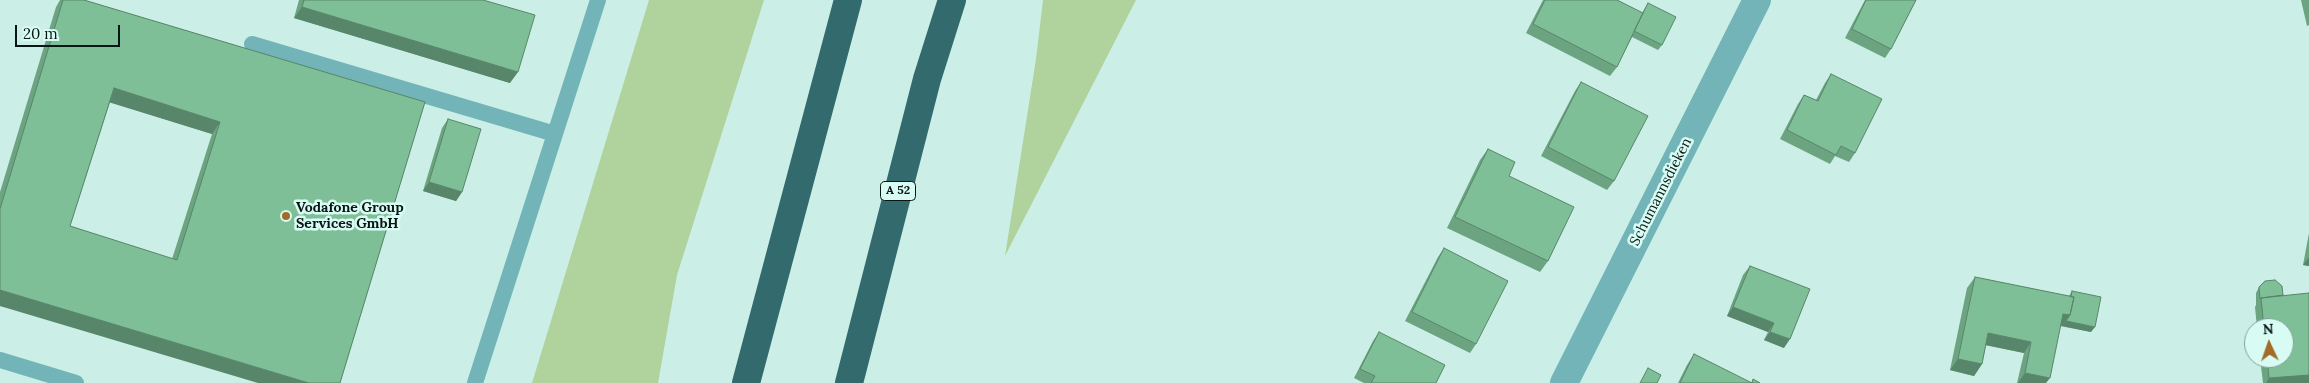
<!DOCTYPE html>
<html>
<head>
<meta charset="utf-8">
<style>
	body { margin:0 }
	#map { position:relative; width:2309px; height:383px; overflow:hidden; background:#cbefe6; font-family:Lora,serif }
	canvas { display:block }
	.north { position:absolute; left:2244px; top:318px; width:50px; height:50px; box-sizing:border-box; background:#d8fcf3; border:1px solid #85a099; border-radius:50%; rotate:357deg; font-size:14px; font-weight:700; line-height:20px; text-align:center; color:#091613 }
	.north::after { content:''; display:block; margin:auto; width:18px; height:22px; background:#a36b28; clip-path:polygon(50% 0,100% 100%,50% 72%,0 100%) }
	.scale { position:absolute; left:15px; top:25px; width:105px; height:22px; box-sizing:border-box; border:2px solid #091613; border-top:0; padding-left:6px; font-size:15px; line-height:18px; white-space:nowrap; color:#091613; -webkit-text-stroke:4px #d8fcf3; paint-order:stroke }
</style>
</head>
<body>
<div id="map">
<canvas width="2309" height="383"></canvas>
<div class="north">N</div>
<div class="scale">20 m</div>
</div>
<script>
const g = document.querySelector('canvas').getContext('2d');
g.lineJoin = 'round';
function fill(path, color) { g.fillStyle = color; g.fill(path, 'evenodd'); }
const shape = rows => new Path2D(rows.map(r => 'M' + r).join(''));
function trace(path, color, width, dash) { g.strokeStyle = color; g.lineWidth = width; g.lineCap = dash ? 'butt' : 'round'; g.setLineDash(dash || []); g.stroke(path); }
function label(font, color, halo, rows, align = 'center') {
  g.font = font + ' Lora,serif'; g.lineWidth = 5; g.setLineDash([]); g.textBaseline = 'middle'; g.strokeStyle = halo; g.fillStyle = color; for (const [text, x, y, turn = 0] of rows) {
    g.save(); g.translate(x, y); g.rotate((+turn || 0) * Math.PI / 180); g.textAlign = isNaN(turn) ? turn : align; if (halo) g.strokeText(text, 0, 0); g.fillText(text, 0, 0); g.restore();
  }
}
fill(shape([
	[649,0,764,0,677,275,658,383,532,383],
	[1043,0,1136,0,1005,256,1036,59]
]), '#b0d29c');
trace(shape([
	[252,44,555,134],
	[0,360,76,383],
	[475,383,598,0]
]), '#73b4b9', 16);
trace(shape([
	[1564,383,1757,0]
]), '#73b4b9', 28);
trace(shape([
	[746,383,848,0],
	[849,383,927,79,952,0]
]), '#326a6e', 28);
fill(shape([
	[60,0,84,0,425,102,340,383,0,306,0,192,56,7],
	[110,102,212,134,172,259,70,226],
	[299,0,483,0,510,83,294,18],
	[1543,0,1617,0,1642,13,1648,3,1662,45,1658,50,1632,37,1617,67,1610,76,1526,33],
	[1865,0,1916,0,1891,49,1885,58,1845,38],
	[2301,0,2309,0,2309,25,2307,26],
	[1831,74,1855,153,1849,162,1835,156,1830,164,1780,139,1798,104,1804,95,1816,100,1825,83],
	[1581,82,1614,181,1607,190,1541,156,1575,91],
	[448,119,462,192,456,201,423,191,442,128],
	[1488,149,1548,261,1540,272,1447,228,1480,160],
	[2309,233,2309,266,2303,265],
	[1444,248,1476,344,1470,353,1405,321,1438,257],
	[1750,266,1784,348,1764,340,1768,332,1727,316,1743,275],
	[1975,277,2069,296,2072,291,2091,332,2060,326,2046,383,2017,383,2024,353,1986,345,1982,364,1974,376,1950,370,1967,288],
	[2259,287,2283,295,2309,383,2263,383,2260,358,2284,358,2284,328,2257,328,2255,307,2256,305,2256,293],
	[1379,332,1436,383,1364,383,1354,378,1373,341],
	[1694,354,1751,383,1753,379,1760,383,1678,383,1687,365]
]), '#6ca482');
fill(shape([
	[302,7,518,72,510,83,294,18],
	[114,88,220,122,212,134,105,101],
	[429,182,462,192,456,201,423,191],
	[2309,257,2309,266,2303,265],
	[0,290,309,383,258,383,0,306],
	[1733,307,1774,323,1768,332,1727,316],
	[2063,314,2070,315,2062,326,2055,325],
	[2066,321,2095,327,2091,332,2062,326],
	[1770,332,1790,339,1784,348,1764,340],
	[1988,333,2031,342,2024,353,1980,344],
	[1958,359,1982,364,1974,376,1950,370],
	[2025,373,2050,378,2046,383,2018,383],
	[2309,375,2309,383,2266,383,2269,378]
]), '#58866a');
const building = shape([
	[63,0,84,0,425,102,340,383,309,383,0,290,0,209,63,0],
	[114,88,220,122,177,260,70,226,114,88],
	[304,0,483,0,535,15,518,72,302,7,304,0],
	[1545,0,1617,0,1643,13,1617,67,1533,24,1545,0],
	[1866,0,1916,0,1891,49,1852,29,1866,0],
	[1648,3,1676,17,1662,45,1634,31,1648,3],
	[1831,74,1882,99,1855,153,1841,146,1836,155,1787,130,1804,95,1818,101,1831,74],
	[1581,82,1648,116,1614,181,1548,147,1581,82],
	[448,119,481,129,462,192,429,182,448,119],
	[1488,149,1515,162,1509,176,1574,207,1548,261,1455,217,1488,149],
	[1444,248,1508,281,1476,344,1412,312,1444,248],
	[1750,266,1810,289,1790,339,1770,332,1774,323,1733,307,1750,266],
	[1975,277,2074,297,2070,315,2063,314,2050,378,2025,373,2031,342,1988,333,1982,364,1958,359,1975,277],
	[2275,280,2282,286,2283,295,2261,298,2260,299,2259,287,2265,281,2275,280],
	[2072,291,2101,297,2095,327,2066,321,2070,315,2074,297,2071,297,2072,291],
	[2309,293,2309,375,2269,378,2267,358,2284,358,2284,328,2264,328,2261,298,2309,293],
	[1379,332,1445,365,1436,383,1371,383,1375,376,1360,369,1379,332],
	[1694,354,1752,383,1753,379,1760,383,1680,383,1694,354],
	[1648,368,1661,375,1657,383,1640,383,1648,368]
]);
fill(building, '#7ebf97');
trace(building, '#58866a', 1);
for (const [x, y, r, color] of [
	[286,216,5,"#a36b28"]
]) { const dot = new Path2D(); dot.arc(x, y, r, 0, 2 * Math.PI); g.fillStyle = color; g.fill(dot); trace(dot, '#d8fcf3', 2); }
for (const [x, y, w] of [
	[898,191,35]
]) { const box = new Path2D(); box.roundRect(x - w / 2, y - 9.5, w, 19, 4); g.fillStyle = '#d8fcf3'; g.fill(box); trace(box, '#091613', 1); }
label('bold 12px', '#091613', null, [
	["A 52",898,191]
]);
label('14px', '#091613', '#d8fcf3', [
	["Schumannsdieken",1661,192,-63]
]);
label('bold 14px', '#091613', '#d8fcf3', [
	["Vodafone Group",296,208],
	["Services GmbH",296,224]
], 'left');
</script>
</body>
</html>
